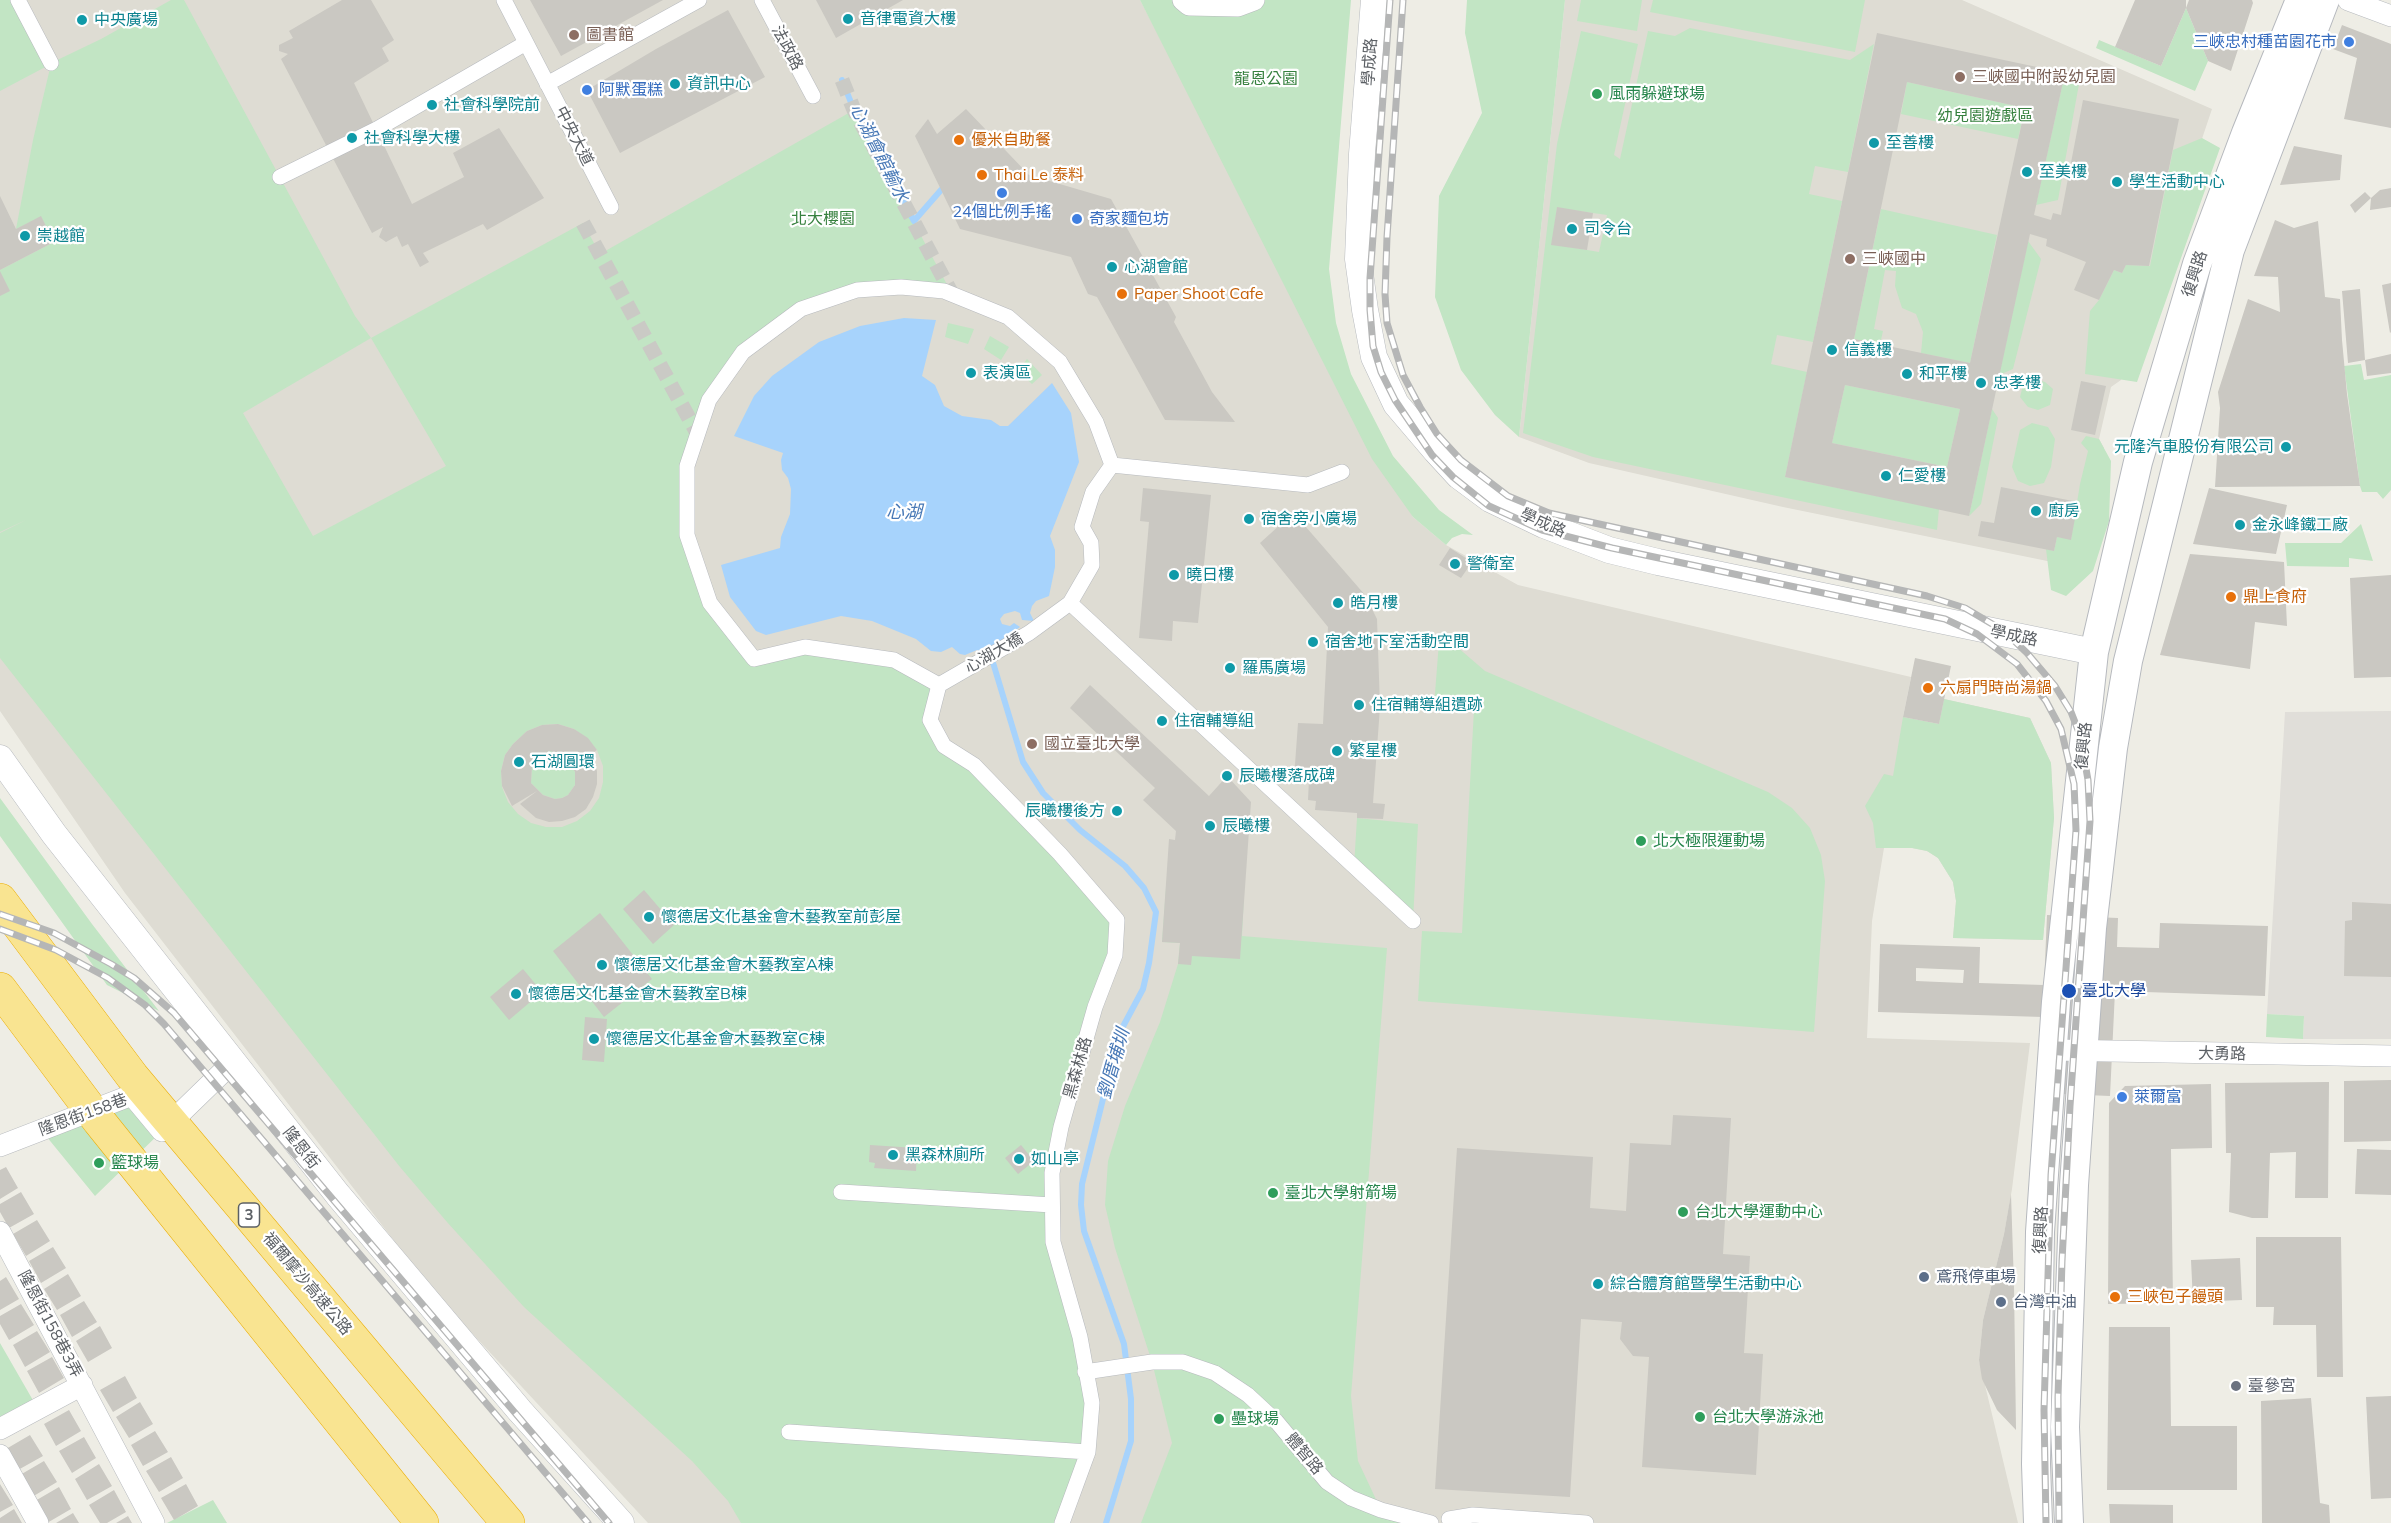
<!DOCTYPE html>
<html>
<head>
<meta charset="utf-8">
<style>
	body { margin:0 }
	canvas { display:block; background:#eeede5 }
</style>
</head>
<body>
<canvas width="2391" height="1523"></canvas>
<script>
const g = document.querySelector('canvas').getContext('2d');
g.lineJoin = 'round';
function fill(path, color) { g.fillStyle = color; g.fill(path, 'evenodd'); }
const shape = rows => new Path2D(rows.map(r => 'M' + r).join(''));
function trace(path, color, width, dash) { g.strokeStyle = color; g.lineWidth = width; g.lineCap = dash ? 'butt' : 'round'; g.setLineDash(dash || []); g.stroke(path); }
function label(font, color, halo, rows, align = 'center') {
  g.font = font + ' Mulish,"Noto Sans TC",sans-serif'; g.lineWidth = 4.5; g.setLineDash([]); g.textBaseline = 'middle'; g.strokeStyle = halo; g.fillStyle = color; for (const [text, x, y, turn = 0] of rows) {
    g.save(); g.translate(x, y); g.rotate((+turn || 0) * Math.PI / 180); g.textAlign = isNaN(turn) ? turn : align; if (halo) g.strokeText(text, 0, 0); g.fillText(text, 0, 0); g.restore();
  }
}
fill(shape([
	[2391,711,2391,1039,2303,1039,2304,1016,2267,1014,2285,712]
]), '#e0ded9');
fill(shape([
	[0,0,1140,0,1413,517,1446,545,1518,585,1911,677,1903,717,1939,724,1944,699,2030,718,2051,763,2054,818,2043,940,1953,938,1956,901,1953,882,1938,858,1927,851,1912,848,1884,848,1872,921,1867,1038,2030,1043,2012,1189,2004,1234,1983,1320,1979,1360,2018,1523,648,1523,433,1291,125,893,0,711],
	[1565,0,1962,0,2212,109,2121,380,2111,387,2099,439,2104,448,2071,564,2057,563,1783,507,1589,463,1519,437]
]), '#dedcd3');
fill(shape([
	[0,0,18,0,51,63,101,39,171,0,184,0,355,316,371,338,583,223,600,254,854,110,952,294,901,287,801,309,743,352,709,400,687,465,687,535,710,603,754,659,805,647,894,660,939,685,930,720,944,746,974,765,1117,920,1061,1127,1052,1205,1092,1403,1062,1523,741,1523,728,1501,692,1461,524,1307,447,1222,400,1167,0,658,0,533,26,520,0,532,0,270,54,242,41,217,16,229,33,140,51,64,0,91],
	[371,338,446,466,313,536,243,413],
	[558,724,574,729,587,738,597,750,603,766,603,782,599,798,590,811,577,821,562,827,546,827,531,823,518,814,508,802,502,787,501,771,505,755,513,744,527,731,542,725],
	[1140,0,1351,0,1329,269,1336,323,1351,374,1393,456,1439,510,1473,535,1462,534,1452,538,1446,545,1413,517,1372,459],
	[1467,0,1565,0,1519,437,1495,415,1461,370,1435,297,1439,196,1482,113,1465,33],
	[1581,0,1642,0,1637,31,1577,21],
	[1653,0,1865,0,1855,52,1650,12],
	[2186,8,2208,61,2195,91,2096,48,2099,40,2161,66],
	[1690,28,1850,60,1874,44,1848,172,1815,166,1809,194,1842,201,1813,342,1777,335,1771,364,1807,372,1785,477,1939,509,1937,530,1593,457,1523,433,1557,144,1581,31,1638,44,1614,155,1620,159,1648,31,1675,36],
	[1557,208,1607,215,1599,252,1552,244],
	[2065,73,2079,84,2058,200,2036,205],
	[1907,82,2025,108,2018,139,1901,114],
	[2202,138,2220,148,2137,382,2085,374,2090,311,2099,300,2114,270,2122,273,2126,265,2150,266,2173,150],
	[1881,209,1997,235,1970,363,1921,353,1923,332,1916,314,1902,308,1895,286,1896,271,1885,270,1874,329,1883,331,1880,344,1854,339],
	[2028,241,2041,259,2013,369,1999,375],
	[948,323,974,329,968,344,945,337],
	[990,336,1009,347,1001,360,984,349],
	[1027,359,1042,375,1032,384,1018,371],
	[2361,364,2364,380,2391,375,2391,490,2383,499,2377,492,2362,492,2360,486,2344,366],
	[2034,379,2045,382,2053,389,2050,405,2038,410,2028,407,2020,397,2023,385],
	[1845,385,1960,409,1947,467,1832,443],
	[1992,409,1998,418,1981,504,1969,516],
	[2032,423,2048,427,2055,439,2051,467,2044,483,2030,486,2018,481,2012,467,2020,430],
	[2086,436,2099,439,2111,461,2109,521,2093,571,2066,596,2051,590,2046,549,2054,551,2057,537,2071,539,2080,484,2088,451,2081,443],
	[2361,524,2373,561,2349,558,2349,567,2287,566,2285,543,2341,543],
	[1439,642,1456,646,1485,671,1768,792,1792,808,1810,828,1821,855,1825,881,1814,1032,1418,1001,1422,931,1462,933,1474,709,1434,706],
	[1944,699,2030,718,2051,763,2054,818,2043,940,1953,938,1956,901,1953,882,1938,858,1927,851,1912,848,1876,848,1873,823,1865,806,1884,774,1893,776,1903,717,1939,724],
	[550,751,567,755,575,772,575,785,568,795,562,798,555,799,543,795,531,783,532,766,543,754],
	[0,798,92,924,159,1011,107,985,0,836],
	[1357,818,1418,824,1413,921,1354,866],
	[1166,888,1244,894,1242,936,1387,948,1351,1396,1358,1461,1381,1510,1399,1523,1141,1523,1172,1443,1152,1362,1115,1248,1105,1205,1108,1161,1125,1106,1160,1022,1178,964,1180,943,1162,942],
	[2267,1014,2304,1016,2303,1039,2266,1037],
	[132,1095,162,1131,95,1196,42,1131],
	[0,1343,38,1409,0,1429],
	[213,1500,227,1523,167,1523]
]), '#c2e5c4');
fill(shape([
	[904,318,936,320,922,376,935,385,944,406,962,416,991,420,1000,426,1008,426,1052,383,1071,413,1079,462,1050,536,1055,550,1055,567,1049,596,1036,601,1032,606,1030,613,1034,621,1022,620,1020,613,1015,611,1004,614,1000,619,1002,624,1010,626,1014,623,1020,627,990,648,990,655,977,650,965,655,960,654,952,647,941,652,931,651,916,639,872,621,841,616,766,635,756,631,730,597,721,565,780,548,781,537,790,514,791,489,788,478,782,470,781,460,783,453,734,436,754,396,772,376,819,342,860,326]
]), '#a7d3fc');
trace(shape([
	[842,80,854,110,914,221,941,190],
	[991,656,1023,762,1043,793,1080,830,1125,866,1144,888,1156,912,1149,963,1143,989,1119,1034,1082,1184,1081,1205,1084,1231,1124,1344,1131,1399,1131,1441,1106,1523]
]), '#a7d3fc', 6);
fill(shape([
	[342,0,371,0,394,40,382,48,389,61,354,83,412,204,464,177,453,153,499,128,544,198,487,230,483,224,423,253,429,262,420,267,408,244,402,247,397,236,386,242,379,237,383,227,372,233,281,59,288,54,279,51,279,45,293,38,289,31],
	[530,0,663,0,561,56],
	[816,0,903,0,836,38],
	[2135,0,2186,0,2186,8,2189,0,2252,0,2253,3,2231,71,2208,61,2186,8,2161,66,2115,47],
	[728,10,765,77,620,153,587,90,656,49],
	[2342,25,2391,44,2391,128,2344,119,2357,58,2333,49],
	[1877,33,2065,73,2034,215,2051,220,2053,213,2061,215,2083,100,2179,119,2149,266,2126,265,2122,273,2114,270,2099,300,2074,290,2086,262,2046,246,2047,239,2030,234,1969,516,1785,477],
	[1907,82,2025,108,1970,363,1854,339],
	[1845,385,1960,409,1947,467,1832,443],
	[966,109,1029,175,1111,199,1176,317,1174,322,1212,392,1235,422,1165,420,1097,297,1088,294,1071,257,960,229,915,136,928,119,937,134],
	[2294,146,2342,155,2340,180,2280,185],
	[2391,188,2391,207,2370,210,2371,198,2380,190],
	[2365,192,2371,198,2355,213,2350,205],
	[0,196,16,229,41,216,54,242,0,270],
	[1557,207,1593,213,1587,250,1551,245],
	[2275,220,2294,228,2318,221,2325,297,2340,299,2342,340,2347,394,2360,486,2215,487,2220,408,2218,392,2248,299,2280,312,2278,277,2254,276],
	[0,271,10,291,0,296],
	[2391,283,2391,332,2390,333,2382,285],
	[2360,289,2365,360,2348,363,2342,291],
	[2391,354,2391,373,2367,376,2365,360],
	[2081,381,2106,386,2095,435,2071,430],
	[2001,487,2078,502,2071,540,2057,537,2054,551,1978,536,1981,521,1994,523],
	[1143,488,1211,495,1198,623,1173,621,1172,641,1139,638,1149,522,1140,521],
	[2209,488,2287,505,2276,554,2193,544],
	[1292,514,1299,519,1365,595,1377,619,1380,707,1373,803,1385,804,1383,819,1357,818,1357,813,1315,810,1316,801,1308,800,1309,779,1294,778,1298,723,1323,724,1328,627,1260,543],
	[1450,548,1472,562,1461,578,1439,565],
	[2190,554,2284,562,2287,626,2255,622,2250,669,2160,655],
	[2391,575,2391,677,2354,678,2350,578],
	[1915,658,1951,666,1939,724,1903,717],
	[1090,685,1209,796,1227,776,1251,802,1240,959,1192,956,1191,965,1178,964,1180,943,1162,942,1169,839,1175,840,1176,831,1143,800,1155,788,1070,708],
	[558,724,574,729,588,738,597,750,572,766,567,755,550,751,543,754,532,766,531,783,543,795,555,799,562,798,568,795,575,785,575,772,572,766,592,758,597,771,597,784,593,797,586,809,575,817,562,821,549,822,536,818,520,804,537,791,512,806,502,786,501,771,505,755,513,744,527,731,542,725],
	[644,890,674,925,653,944,623,909],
	[2352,902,2391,904,2391,977,2344,976,2345,921,2352,920],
	[600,913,652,979,604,1017,553,951],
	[2047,915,2118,918,2117,947,2159,948,2160,923,2268,926,2265,996,2115,991,2110,1096,2039,1093,2043,1017,1878,1012,1880,944,1980,947,1979,983,2044,985],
	[1916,968,1964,970,1963,983,1916,981],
	[523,969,542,992,509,1020,490,997],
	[585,1017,607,1019,604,1062,582,1060],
	[2391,1080,2391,1141,2344,1142,2344,1081],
	[2329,1082,2328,1198,2295,1198,2296,1152,2270,1153,2268,1218,2252,1218,2229,1212,2231,1153,2226,1153,2225,1083],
	[2211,1084,2212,1148,2171,1149,2173,1303,2108,1304,2109,1103,2125,1086],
	[1673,1115,1731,1118,1723,1254,1750,1256,1744,1353,1763,1354,1756,1475,1642,1467,1649,1357,1633,1356,1620,1339,1622,1322,1581,1319,1570,1497,1435,1489,1457,1148,1593,1157,1590,1208,1626,1211,1630,1143,1671,1145],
	[870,1145,917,1148,916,1171,874,1168,875,1163,869,1162],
	[1021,1145,1034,1161,1018,1174,1005,1158],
	[2357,1149,2391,1150,2391,1195,2355,1194],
	[6,1167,18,1188,0,1199,0,1170],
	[21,1192,34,1214,9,1228,0,1212,0,1204],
	[2011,1194,2014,1285,2016,1430,1997,1410,1982,1379,1979,1360,1983,1320,2004,1234],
	[37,1220,50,1241,26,1256,13,1234],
	[2256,1237,2341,1237,2343,1377,2317,1377,2316,1325,2273,1325,2274,1307,2256,1307],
	[53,1247,66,1268,41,1283,29,1261],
	[2240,1258,2242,1300,2193,1302,2191,1260],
	[68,1274,81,1296,57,1310,44,1289],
	[6,1277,19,1299,0,1310,0,1281],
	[84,1301,97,1322,72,1337,60,1315],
	[21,1304,34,1325,9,1340,0,1324,0,1316],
	[100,1326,112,1348,88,1362,76,1341],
	[2109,1327,2170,1327,2171,1426,2237,1426,2237,1490,2107,1490],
	[37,1331,50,1352,25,1367,13,1345],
	[52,1357,64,1378,39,1393,27,1371],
	[125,1376,137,1398,113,1412,100,1390],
	[2391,1396,2391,1498,2371,1499,2366,1397],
	[2311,1398,2320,1503,2329,1505,2330,1523,2262,1523,2261,1401],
	[140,1402,153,1424,129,1438,116,1417],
	[69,1410,81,1431,56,1446,44,1424],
	[155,1431,168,1452,143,1466,131,1445],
	[30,1435,43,1456,18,1470,6,1449],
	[84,1437,96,1458,72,1473,59,1451],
	[171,1457,183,1478,159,1492,146,1471],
	[44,1461,57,1482,32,1497,20,1475],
	[99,1464,112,1486,87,1500,75,1479],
	[0,1484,13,1505,0,1512],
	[186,1484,198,1506,174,1520,161,1498],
	[59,1487,71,1509,47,1523,35,1501],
	[114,1490,126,1512,107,1523,100,1523,89,1505],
	[2109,1504,2173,1505,2173,1523,2110,1523],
	[14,1509,22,1523,0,1523,0,1518],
	[73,1513,79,1523,56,1523],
	[128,1516,132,1523,116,1523]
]), '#cac8c2');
trace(shape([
	[842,80,854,110,952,294],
	[583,223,697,433]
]), '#cacac5', 15, [15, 8]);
const pedestrian = shape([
	[18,0,51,63],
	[504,0,611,207],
	[762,0,813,96],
	[547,84,699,0],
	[280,177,377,129,526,43],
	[901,287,944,291,1008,317,1060,362,1096,422,1112,465,1093,492,1082,527,1091,543,1092,565,1070,603,1029,633,939,685,894,660,805,647,754,659,710,603,687,535,687,466,709,400,743,352,801,309,857,290,901,287],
	[1112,465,1308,485,1342,472],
	[1070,603,1413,921],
	[939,685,930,720,944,746,974,765,1060,854,1117,920,1115,955,1095,1007,1061,1127,1052,1173,1053,1242,1080,1337,1092,1403,1088,1452,1062,1523],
	[841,1192,1052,1205],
	[1085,1372,1152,1362,1183,1362,1215,1373,1248,1395,1276,1421,1327,1482,1351,1498,1381,1510,1431,1523],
	[789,1432,1088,1452],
	[1454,1523,1449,1519,1473,1515,1586,1523]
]);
const minor = shape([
	[1183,0,1189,5,1238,6,1254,0],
	[2348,0,2391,16],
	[2053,1050,2391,1056],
	[0,1146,132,1095,162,1131,233,1062],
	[0,1232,154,1523],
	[0,1429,82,1385],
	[0,1455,38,1523]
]);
const tertiary = shape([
	[1374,0,1362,154,1358,259,1365,310,1374,357,1396,404,1436,451,1459,476,1490,499,1544,525,1609,550,1658,562,2094,652],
	[0,758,54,834,338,1195,520,1411,621,1523]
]);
const secondary = shape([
	[2038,1523,2036,1464,2040,1232,2056,1002,2094,652,2138,462,2197,264,2246,133,2300,0],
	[2069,1523,2065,1427,2074,1185,2092,928,2113,748,2128,661,2230,250,2325,0]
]);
const motorway = shape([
	[0,900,132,1076,508,1523],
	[0,989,99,1121,422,1523]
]);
trace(pedestrian, '#b7babe', 16);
trace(minor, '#b7babe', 22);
trace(tertiary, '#b7babe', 27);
trace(secondary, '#b6b9be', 30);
trace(motorway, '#ebaf09', 34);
trace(pedestrian, '#fff', 15);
trace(minor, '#fff', 21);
trace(tertiary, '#fff', 26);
trace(secondary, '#fff', 28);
trace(motorway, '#f9e491', 33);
const rail = shape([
	[1390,0,1370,278,1370,310,1373,346,1381,372,1395,400,1432,455,1453,477,1489,506,1542,530,1612,548,1945,619,1977,634,2017,664,2046,701,2061,729,2074,784,2076,830,2051,1175,2044,1410,2046,1523],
	[1403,0,1387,237,1385,294,1387,323,1403,375,1420,407,1437,434,1461,460,1508,496,1549,513,1927,596,1965,608,2004,631,2027,653,2055,686,2071,712,2080,735,2088,780,2090,821,2070,1106,2062,1261,2058,1397,2059,1523],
	[0,914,54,933,111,964,134,978,174,1013,609,1523],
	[0,929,56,950,108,978,145,1005,164,1024,588,1523]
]);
trace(rail, '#b5b6b6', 7);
trace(rail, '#fff', 4.5, [14]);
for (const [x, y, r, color] of [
	[848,19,6,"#0f9aa8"],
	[82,20,6,"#0f9aa8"],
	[574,35,6,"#8d6e63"],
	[2349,42,6,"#3f7fe0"],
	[1960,77,6,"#8d6e63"],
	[675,84,6,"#0f9aa8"],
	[587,90,6,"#3f7fe0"],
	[1597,94,6,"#2e9e5b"],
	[432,105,6,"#0f9aa8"],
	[352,138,6,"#0f9aa8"],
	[959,140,6,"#e8710a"],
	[1874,143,6,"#0f9aa8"],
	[2027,172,6,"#0f9aa8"],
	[982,175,6,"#e8710a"],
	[2117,182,6,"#0f9aa8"],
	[1002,193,6,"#3f7fe0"],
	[1077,219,6,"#3f7fe0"],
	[1572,229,6,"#0f9aa8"],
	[25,236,6,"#0f9aa8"],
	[1850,259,6,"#8d6e63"],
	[1112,267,6,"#0f9aa8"],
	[1122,294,6,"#e8710a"],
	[1832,350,6,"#0f9aa8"],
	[971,373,6,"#0f9aa8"],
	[1907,374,6,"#0f9aa8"],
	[1981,383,6,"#0f9aa8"],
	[2286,447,6,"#0f9aa8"],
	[1886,476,6,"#0f9aa8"],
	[2036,511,6,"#0f9aa8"],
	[1249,519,6,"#0f9aa8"],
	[2240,525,6,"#0f9aa8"],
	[1455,564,6,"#0f9aa8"],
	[1174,575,6,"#0f9aa8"],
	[2231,597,6,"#e8710a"],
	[1338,603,6,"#0f9aa8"],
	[1313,642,6,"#0f9aa8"],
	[1230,668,6,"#0f9aa8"],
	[1928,688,6,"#e8710a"],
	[1359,705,6,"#0f9aa8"],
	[1162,721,6,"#0f9aa8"],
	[1032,744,6,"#8d6e63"],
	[1337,751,6,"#0f9aa8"],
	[519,762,6,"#0f9aa8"],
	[1227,776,6,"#0f9aa8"],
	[1117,811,6,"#0f9aa8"],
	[1210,826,6,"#0f9aa8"],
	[1641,841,6,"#2e9e5b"],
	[649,917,6,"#0f9aa8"],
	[602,965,6,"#0f9aa8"],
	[2069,991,8,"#1a4fb4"],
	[516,994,6,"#0f9aa8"],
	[594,1039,6,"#0f9aa8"],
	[2122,1097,6,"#3f7fe0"],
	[893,1155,6,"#0f9aa8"],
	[1019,1159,6,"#0f9aa8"],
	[99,1163,6,"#2e9e5b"],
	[1273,1193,6,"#2e9e5b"],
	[1683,1212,6,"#2e9e5b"],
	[1924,1277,6,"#5c6f8a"],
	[1598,1284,6,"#0f9aa8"],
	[2115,1297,6,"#e8710a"],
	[2001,1302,6,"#5c6f8a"],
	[2236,1386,6,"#6b7280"],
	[1700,1417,6,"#2e9e5b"],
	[1219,1419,6,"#2e9e5b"]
]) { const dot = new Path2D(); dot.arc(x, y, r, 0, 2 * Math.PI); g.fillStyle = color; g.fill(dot); trace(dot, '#fff', 2); }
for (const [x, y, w] of [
	[249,1215,21]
]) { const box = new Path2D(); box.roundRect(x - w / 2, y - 12, w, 24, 4.5); g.fillStyle = '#fff'; g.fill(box); trace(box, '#5c6065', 1.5); }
label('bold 15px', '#5c6065', null, [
	["3",249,1215]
]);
label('16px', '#0d838f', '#fff', [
	["音律電資大樓",860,19],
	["中央廣場",94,20],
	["資訊中心",687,84],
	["社會科學院前",444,105],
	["社會科學大樓",364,138],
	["至善樓",1886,143],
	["至美樓",2039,172],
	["學生活動中心",2129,182],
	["司令台",1584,229],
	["崇越館",37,236],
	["心湖會館",1124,267],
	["信義樓",1844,350],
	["表演區",983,373],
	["和平樓",1919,374],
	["忠孝樓",1993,383],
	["元隆汽車股份有限公司",2274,447,"right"],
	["仁愛樓",1898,476],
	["廚房",2048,511],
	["宿舍旁小廣場",1261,519],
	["金永峰鐵工廠",2252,525],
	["警衛室",1467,564],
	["曉日樓",1186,575],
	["皓月樓",1350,603],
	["宿舍地下室活動空間",1325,642],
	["羅馬廣場",1242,668],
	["住宿輔導組遺跡",1371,705],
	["住宿輔導組",1174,721],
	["繁星樓",1349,751],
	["石湖圓環",531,762],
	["辰曦樓落成碑",1239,776],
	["辰曦樓後方",1105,811,"right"],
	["辰曦樓",1222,826],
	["懷德居文化基金會木藝教室前彭屋",661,917],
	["懷德居文化基金會木藝教室A棟",614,965],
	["懷德居文化基金會木藝教室B棟",528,994],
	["懷德居文化基金會木藝教室C棟",606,1039],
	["黑森林廁所",905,1155],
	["如山亭",1031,1159],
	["綜合體育館暨學生活動中心",1610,1284]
], 'left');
label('16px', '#785e54', '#fff', [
	["圖書館",586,35],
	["三峽國中附設幼兒園",1972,77],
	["三峽國中",1862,259],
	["國立臺北大學",1044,744]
], 'left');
label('16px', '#366cbe', '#fff', [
	["三峽忠村種苗園花市",2337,42,"right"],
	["阿默蛋糕",599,90],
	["24個比例手搖",1002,212,"center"],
	["奇家麵包坊",1089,219],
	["萊爾富",2134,1097]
], 'left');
label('16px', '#5c6065', '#fff', [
	["法政路",787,48,62],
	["學成路",1370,62,-86],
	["中央大道",574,136,63],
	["復興路",2195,274,-72],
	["學成路",1543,523,24],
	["學成路",2014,636,12],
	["心湖大橋",994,653,-30],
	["復興路",2084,746,-84],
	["大勇路",2222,1054,1],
	["黑森林路",1078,1068,-74],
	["隆恩街158巷",83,1115,-20],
	["隆恩街",301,1148,52],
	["復興路",2041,1230,-87],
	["福爾摩沙高速公路",307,1284,50],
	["隆恩街158巷3弄",50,1324,62],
	["體智路",1304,1454,50]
]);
label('16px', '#37813f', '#fff', [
	["龍恩公園",1266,79],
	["幼兒園遊戲區",1985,116],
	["北大櫻園",823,219]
]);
label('16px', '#27864d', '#fff', [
	["風雨躲避球場",1609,94],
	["北大極限運動場",1653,841],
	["籃球場",111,1163],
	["臺北大學射箭場",1285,1193],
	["台北大學運動中心",1695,1212],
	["台北大學游泳池",1712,1417],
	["壘球場",1231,1419]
], 'left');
label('16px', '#c56008', '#fff', [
	["優米自助餐",971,140],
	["Thai Le 泰料",994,175],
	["Paper Shoot Cafe",1134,294],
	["鼎上食府",2243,597],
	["六扇門時尚湯鍋",1940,688],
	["三峽包子饅頭",2127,1297]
], 'left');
label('16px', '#164399', '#fff', [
	["臺北大學",2082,991]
], 'left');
label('16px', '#4e5e75', '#fff', [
	["鳶飛停車場",1936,1277],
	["台灣中油",2013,1302]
], 'left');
label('16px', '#5b616d', '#fff', [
	["臺參宮",2248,1386]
], 'left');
label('italic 18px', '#4778b6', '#fff', [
	["心湖會館輸水",879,153,63],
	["心湖",904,513],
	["劉厝埔圳",1114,1064,-74]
]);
</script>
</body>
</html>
